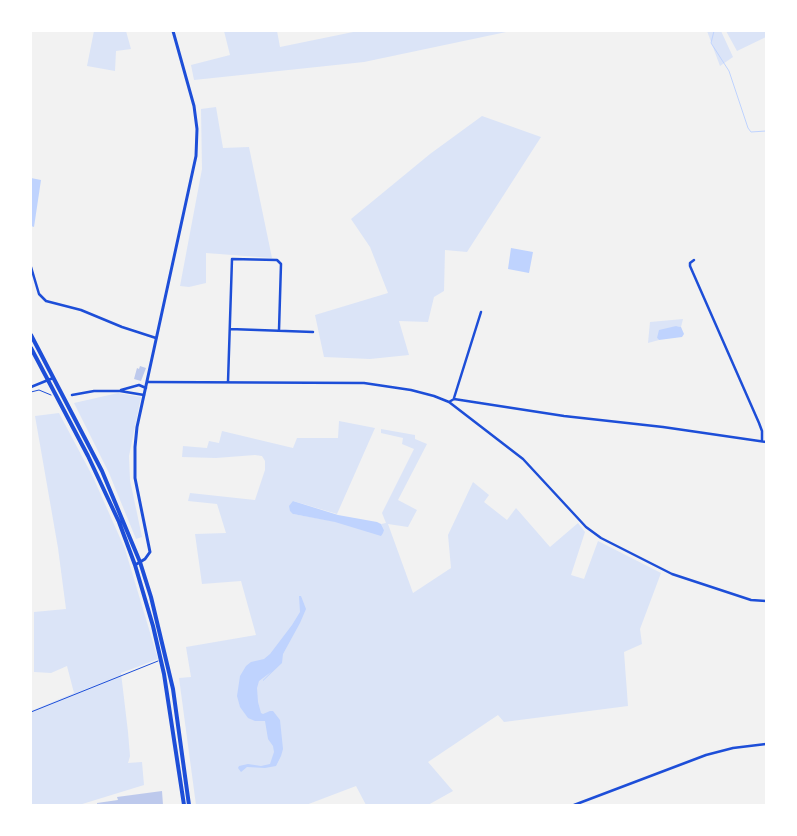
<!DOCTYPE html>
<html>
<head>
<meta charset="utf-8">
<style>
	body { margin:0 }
	#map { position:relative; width:797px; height:836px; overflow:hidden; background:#f2f2f2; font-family:"Fira Sans Condensed",sans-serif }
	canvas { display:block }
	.frame { position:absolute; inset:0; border:32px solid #fff; pointer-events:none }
</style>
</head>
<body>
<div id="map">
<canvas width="797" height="836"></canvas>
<div class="frame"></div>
</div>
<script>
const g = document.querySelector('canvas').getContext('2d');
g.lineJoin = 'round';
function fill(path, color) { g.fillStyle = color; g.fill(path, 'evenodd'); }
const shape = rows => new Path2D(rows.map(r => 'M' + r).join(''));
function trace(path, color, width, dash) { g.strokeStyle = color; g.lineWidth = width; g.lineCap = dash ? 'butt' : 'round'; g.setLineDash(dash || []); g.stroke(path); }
fill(shape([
	[94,31,126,31,131,49,116,51,115,71,87,66],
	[224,31,277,31,280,47,358,31,511,31,364,62,194,80,191,65,230,55],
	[707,31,721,31,733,57,720,66],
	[726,31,766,31,766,37,737,51],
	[216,107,223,148,249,147,272,258,206,253,206,283,189,287,180,286,202,169,201,109],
	[482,116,541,137,467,252,445,250,444,291,434,297,428,322,399,321,409,355,370,359,324,357,315,315,388,293,370,247,351,219,430,154],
	[683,319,681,327,676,326,657,338,659,340,648,343,650,322],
	[118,393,141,397,129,456,130,480,142,537,136,539,109,473,74,403],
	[59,413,93,477,125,549,158,659,121,673,128,732,130,756,128,763,142,762,144,785,79,805,31,805,31,711,74,693,67,666,51,673,34,672,34,612,66,609,58,548,35,416],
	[339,421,375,428,337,514,293,501,293,514,384,530,381,524,386,523,382,513,414,449,402,444,403,438,381,433,381,429,415,435,415,439,427,444,398,500,417,510,408,527,388,524,413,593,451,568,448,535,473,482,489,495,484,502,507,520,516,508,550,547,578,523,585,532,571,575,584,579,598,541,661,573,640,629,642,644,624,652,628,706,504,722,498,715,428,762,453,791,428,805,366,805,356,786,306,805,196,805,179,678,191,677,186,647,256,635,241,581,202,584,195,534,226,533,217,504,188,501,190,493,255,500,265,470,265,461,262,456,255,455,216,458,182,457,183,446,207,448,209,441,219,443,222,431,293,448,297,438,338,438]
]), '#dbe4f7');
fill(shape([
	[31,178,41,180,34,227,31,226],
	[511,248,533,252,529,273,508,269],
	[676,326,681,327,684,334,682,337,659,340,657,338,659,330],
	[293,501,338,515,377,522,381,524,384,530,383,533,381,536,335,522,293,514,290,511,289,506],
	[299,596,301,596,306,609,300,623,283,654,282,663,263,681,263,680,271,672,259,681,257,688,258,702,261,713,263,714,270,711,273,711,280,720,283,749,281,756,276,766,265,768,247,767,241,772,238,768,239,766,248,764,261,766,270,764,274,752,273,746,268,739,265,721,255,721,248,718,240,707,237,696,240,676,246,666,251,662,264,659,270,654,292,625,300,612]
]), '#bfd3fe');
trace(shape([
	[714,31,711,43,729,71,748,128,751,132,766,131]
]), '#bfd3fe', 1);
fill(shape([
	[140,366,146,368,141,381,134,379,137,368,139,369],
	[162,791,163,805,97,805,97,803,118,800,117,797]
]), '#bdc9ec');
trace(shape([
	[31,392,39,390,51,395],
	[31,712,158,661]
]), '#1d4ed8', 1);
trace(shape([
	[694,260,690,263,690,266,759,423,762,431,762,441],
	[31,267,39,294,46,301,81,310,122,327,156,338],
	[230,329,313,332],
	[148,382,364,383,411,390,434,396,449,402,454,399,564,416,663,427,766,442],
	[228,382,232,259,277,260,281,264,279,330],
	[31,387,53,378],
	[121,390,139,385,146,388],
	[72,395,94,391,120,391,144,395],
	[454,398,481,312],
	[449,402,523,459,586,527,601,538,672,574,751,600,766,601],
	[574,805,706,755,733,748,766,744]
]), '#1d4ed8', 2.5);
trace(shape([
	[135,565,145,559,150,552,135,478,135,447,137,427,196,156,197,129,194,106,173,31]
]), '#1d4ed8', 3);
trace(shape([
	[31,335,102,471,140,562,151,597,173,689,189,805],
	[31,348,88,456,119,522,135,565,153,626,164,674,184,805]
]), '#1d4ed8', 4);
</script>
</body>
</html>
